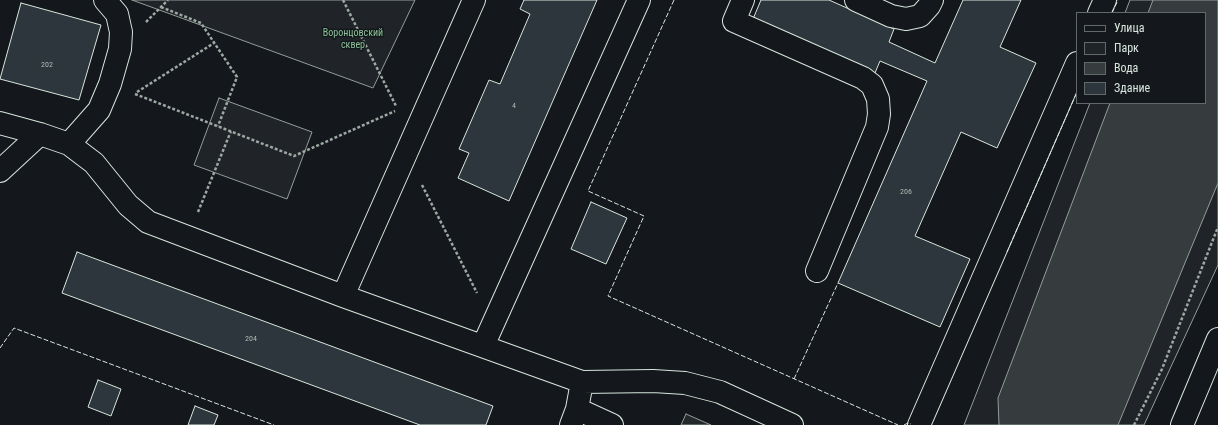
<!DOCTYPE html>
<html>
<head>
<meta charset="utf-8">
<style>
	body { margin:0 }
	#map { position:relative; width:1218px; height:425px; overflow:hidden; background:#14181c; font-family:"Roboto Condensed",sans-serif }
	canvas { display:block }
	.legend { position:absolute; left:1076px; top:12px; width:130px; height:92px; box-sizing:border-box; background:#14181c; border:1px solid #626a69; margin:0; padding:5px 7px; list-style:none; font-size:12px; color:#d8e6dc }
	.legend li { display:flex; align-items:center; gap:8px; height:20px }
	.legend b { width:20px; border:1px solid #626a69 }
</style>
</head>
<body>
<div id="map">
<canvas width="1218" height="425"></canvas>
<ul class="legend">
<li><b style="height:5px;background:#14181c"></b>Улица</li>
<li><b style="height:11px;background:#202428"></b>Парк</li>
<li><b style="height:11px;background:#363b3e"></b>Вода</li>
<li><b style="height:11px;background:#2c363c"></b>Здание</li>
</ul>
</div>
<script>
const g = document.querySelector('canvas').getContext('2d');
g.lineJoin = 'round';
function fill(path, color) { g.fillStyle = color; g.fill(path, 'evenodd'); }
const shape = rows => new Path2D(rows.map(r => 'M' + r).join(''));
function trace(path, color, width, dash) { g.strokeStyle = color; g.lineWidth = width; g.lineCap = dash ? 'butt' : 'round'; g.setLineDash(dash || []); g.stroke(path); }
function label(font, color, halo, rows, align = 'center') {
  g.font = font + ' "Roboto Condensed",sans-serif'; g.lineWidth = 3; g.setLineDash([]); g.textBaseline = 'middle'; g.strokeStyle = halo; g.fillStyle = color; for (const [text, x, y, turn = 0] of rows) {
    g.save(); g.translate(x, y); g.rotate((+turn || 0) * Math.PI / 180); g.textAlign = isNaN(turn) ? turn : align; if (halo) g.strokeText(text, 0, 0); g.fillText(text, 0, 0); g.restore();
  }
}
const green = shape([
	[132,0,415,0,373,88,132,0],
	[1130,0,1218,0,1218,265,1144,425,964,425,1090,103,1205,103,1205,13,1125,13,1130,0],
	[219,98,312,132,287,199,194,165,219,98]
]);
fill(green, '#202428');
trace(green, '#939e99', 1);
const parking = shape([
	[686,414,711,425,681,425,686,414]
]);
fill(parking, '#24282b');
trace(parking, '#939e99', 1);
const water = shape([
	[1153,0,1218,0,1218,183,1118,425,999,425,998,398,1110,103,1205,103,1205,13,1148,13,1153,0]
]);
fill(water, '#363b3e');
trace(water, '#939e99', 1);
const building = shape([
	[524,0,597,0,509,201,458,178,469,153,459,149,489,80,500,84,530,14,520,9,524,0],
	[761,0,829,0,894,29,889,42,935,63,963,0,1021,0,1000,47,1036,63,997,148,961,132,915,236,970,259,940,327,838,283,927,81,880,61,875,73,753,19,761,0],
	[21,3,101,25,79,100,0,79,21,3],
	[591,202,627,218,606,264,571,249,591,202],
	[77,252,493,406,486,425,420,425,62,293,77,252],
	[98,380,121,389,111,416,88,407,98,380],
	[195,406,218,415,214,425,188,425,195,406]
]);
fill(building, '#2c363c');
trace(building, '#d8e6dc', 1);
const minor = shape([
	[743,0,734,21,863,78,872,85,878,99,879,114,877,127,817,271],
	[856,0,891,16,906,19,920,16,929,6,932,0],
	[1099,13,1105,0],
	[0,123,40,134,69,144,94,163,128,205,148,222,343,296,582,382,653,381,685,383,720,392,792,425],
	[69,144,99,110,110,84,120,49,121,32,117,14,105,0],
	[0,171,40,134],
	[343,296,474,0],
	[483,346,639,0],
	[577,409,612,425],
	[571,425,577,409,582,382],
	[919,425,1077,63]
]);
const major = shape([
	[1182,425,1218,339]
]);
trace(minor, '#d8e6dc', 24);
trace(major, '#d8e6dc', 24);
trace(shape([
	[343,0,396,106],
	[161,7,201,23,237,77,218,126],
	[146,22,168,0],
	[137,92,214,43],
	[135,94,294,156,395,111],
	[422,185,477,293],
	[198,212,231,131],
	[1134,425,1162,369,1218,227]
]), '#9da8a2', 2.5, [3, 2]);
trace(minor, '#14181c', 22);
trace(major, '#14181c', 22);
trace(shape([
	[674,0,588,191,644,216,608,296,898,425],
	[1112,13,1118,0],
	[1007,252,1077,92],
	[0,348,14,328,274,425],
	[794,379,838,283],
	[904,425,908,423,911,424]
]), '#d8e6dc', 1, [5, 2]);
label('8px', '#adbab4', null, [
	["202",47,65],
	["4",514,106],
	["206",906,192],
	["204",251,339]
]);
label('10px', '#8ac095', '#14181c', [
	["Воронцовский",353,33],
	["сквер",353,45]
]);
</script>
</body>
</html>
